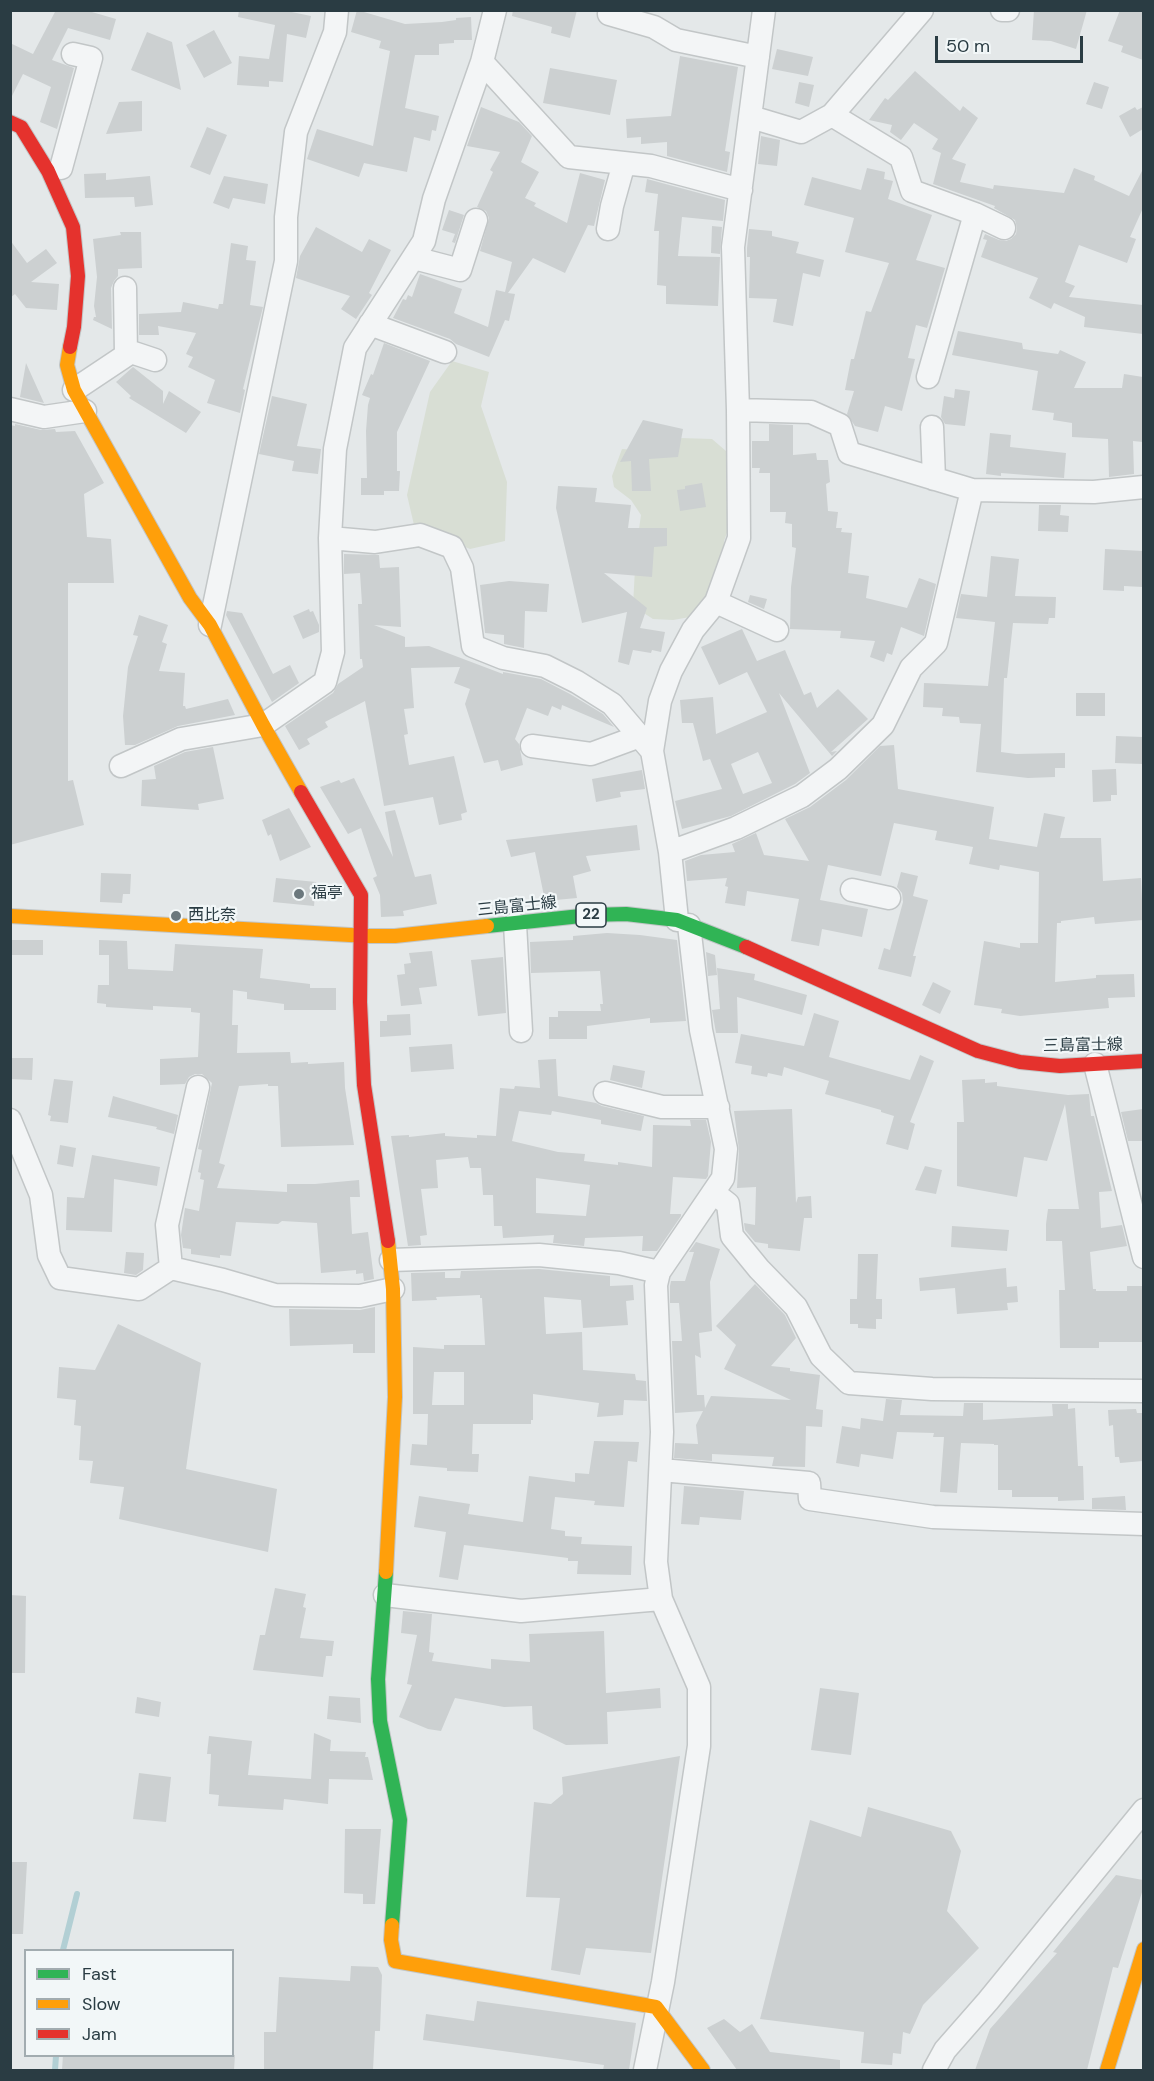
<!DOCTYPE html>
<html>
<head>
<meta charset="utf-8">
<style>
	body { margin:0 }
	#map { position:relative; width:1154px; height:2081px; overflow:hidden; background:#e4e8e9; font-family:"DM Sans",sans-serif }
	canvas { display:block }
	.frame { position:absolute; inset:0; border:12px solid #2a3c43; pointer-events:none }
	.legend { position:absolute; left:24px; top:1949px; width:210px; height:108px; box-sizing:border-box; background:#f2f7f8; border:2px solid #a2acb0; margin:0; padding:8px 10px; list-style:none; font-size:18px; color:#2a3c43 }
	.legend li { display:flex; align-items:center; gap:12px; height:30px }
	.legend b { width:30px; border:2px solid #a2acb0 }
	.scale { position:absolute; left:935px; top:36px; width:148px; height:27px; box-sizing:border-box; border:3px solid #2a3c43; border-top:0; padding-left:8px; font-size:18px; line-height:21px; white-space:nowrap; color:#2a3c43; -webkit-text-stroke:4px #f2f7f8; paint-order:stroke }
</style>
</head>
<body>
<div id="map">
<canvas width="1154" height="2081"></canvas>
<div class="frame"></div>
<ul class="legend">
<li><b style="height:8px;background:#30b455"></b>Fast</li>
<li><b style="height:8px;background:#ff9f0a"></b>Slow</li>
<li><b style="height:8px;background:#e5322d"></b>Jam</li>
</ul>
<div class="scale">50 m</div>
</div>
<script>
const g = document.querySelector('canvas').getContext('2d');
g.lineJoin = 'round';
function fill(path, color) { g.fillStyle = color; g.fill(path, 'evenodd'); }
const shape = rows => new Path2D(rows.map(r => 'M' + r).join(''));
function trace(path, color, width, dash) { g.strokeStyle = color; g.lineWidth = width; g.lineCap = dash ? 'butt' : 'round'; g.setLineDash(dash || []); g.stroke(path); }
function label(font, color, halo, rows, align = 'center') {
  g.font = font + ' "DM Sans","Noto Sans JP",sans-serif'; g.lineWidth = 4.5; g.setLineDash([]); g.textBaseline = 'middle'; g.strokeStyle = halo; g.fillStyle = color; for (const [text, x, y, turn = 0] of rows) {
    g.save(); g.translate(x, y); g.rotate((+turn || 0) * Math.PI / 180); g.textAlign = isNaN(turn) ? turn : align; if (halo) g.strokeText(text, 0, 0); g.fillText(text, 0, 0); g.restore();
  }
}
fill(shape([
	[452,361,489,372,481,406,507,482,505,541,470,549,414,525,407,495,430,392],
	[680,438,712,439,726,451,735,469,734,513,724,541,724,560,711,595,690,617,673,620,653,619,633,606,636,550,641,515,631,500,614,487,612,476,622,449,637,450]
]), '#d8ded4');
trace(shape([
	[63,1950,77,1894],
	[55,2070,56,2056]
]), '#b2cfd4', 6);
fill(shape([
	[56,10,85,10,116,19,110,40,68,28,52,60,74,68,57,129,40,122,51,87,23,74,10,100,10,43,33,54],
	[239,10,282,10,311,16,306,38,287,34,283,82,269,81,269,87,237,85,239,56,269,59,275,25,238,17],
	[357,10,405,24,442,22,456,20,456,18,471,17,472,40,454,40,454,43,439,44,439,55,415,55,405,108,439,116,436,131,432,130,430,141,414,137,407,172,364,163,359,177,307,159,317,129,373,146,390,51,379,48,381,41,351,32],
	[513,10,577,10,570,38,551,33,552,27,545,25,512,16],
	[1034,10,1087,10,1076,49,1051,41,1032,40],
	[1120,10,1143,10,1143,60,1121,52,1123,46,1108,41],
	[214,30,232,63,204,78,186,45],
	[147,32,172,42,181,90,131,70],
	[777,49,813,57,808,76,772,69],
	[680,56,738,67,725,151,730,152,727,172,667,156,667,142,641,144,641,137,627,138,626,119,671,116],
	[550,68,617,80,610,115,543,103],
	[915,71,960,111,963,106,978,118,952,159,966,164,960,182,993,189,994,185,1064,193,1074,168,1095,176,1094,180,1129,196,1143,169,1143,208,1130,237,1136,239,1127,263,1079,245,1065,282,1075,286,1069,297,1143,305,1143,334,1084,327,1085,317,1054,303,1051,309,1029,298,1038,278,981,257,987,240,983,239,985,234,999,240,1006,241,1011,239,1016,234,1017,228,1015,220,994,208,995,206,933,184,941,153,932,149,938,139,914,123,901,140,890,132,892,125,869,120,885,98,888,100],
	[799,82,814,85,809,107,795,103],
	[1094,82,1109,87,1102,109,1086,104],
	[142,101,142,131,106,134,119,102],
	[481,107,519,122,532,136,521,162,539,172,525,198,536,203,534,206,567,223,580,173,605,180,594,226,588,225,565,273,533,258,508,293,515,294,509,321,505,320,489,357,456,344,450,339,393,318,403,299,406,300,408,295,412,297,420,274,462,289,454,313,488,327,496,290,505,292,512,262,480,251,489,218,486,211,477,207,493,172,490,170,500,152,467,146],
	[1135,107,1137,110,1143,107,1143,129,1130,137,1119,116],
	[207,127,227,135,210,175,190,167],
	[761,136,780,140,777,166,758,164],
	[867,168,885,172,884,179,893,181,888,199,932,215,916,260,945,268,927,328,916,325,908,358,915,359,902,411,885,406,878,432,855,426,847,414,854,391,845,390,851,359,854,359,866,311,871,312,889,263,845,252,854,218,804,205,812,177,861,190],
	[106,173,106,180,150,176,153,205,135,207,134,197,85,198,84,174],
	[224,176,268,184,265,204,233,198,229,209,213,203],
	[647,179,725,200,723,221,682,217,678,256,720,257,718,306,666,304,666,286,657,285,659,231,654,231,658,194,645,192],
	[449,210,464,215,455,243,452,242,455,234,442,230],
	[712,226,722,227,720,254,711,253],
	[316,227,362,252,369,239,391,250,369,293,372,295,356,319,341,309,350,296,296,278,300,256],
	[749,229,772,231,772,236,799,242,796,253,824,260,820,277,803,273,793,326,773,322,777,299,749,298,750,257,747,257,747,248],
	[120,232,141,232,142,268,118,269,118,276,114,281,111,288,112,329,93,320,94,317,96,317,94,306,97,277,93,239,121,235],
	[10,240,27,263,46,249,57,263,31,282,59,284,57,310,26,308,15,294,10,298],
	[231,243,248,246,246,260,256,261,250,305,263,307,243,389,245,390,240,413,207,403,215,380,188,367,193,357,186,354,196,333,158,326,159,335,139,335,139,314,181,312,183,302,218,309,219,304,223,304],
	[958,331,1022,343,1023,349,1058,354,1060,350,1086,362,1074,388,1122,388,1124,374,1143,377,1143,442,1133,441,1134,474,1109,477,1108,439,1072,437,1072,423,1053,420,1054,413,1032,410,1038,371,952,355],
	[384,343,430,361,397,432,397,471,400,471,399,491,384,491,384,495,361,495,361,478,367,478,366,431,368,405,370,398,362,395,371,374,373,375],
	[26,363,44,403,20,397],
	[133,367,163,391,163,404,169,391,201,412,186,433,129,398,131,396,116,382],
	[955,389,970,391,965,426,945,424,941,417,944,396,954,398],
	[272,396,307,404,297,446,321,449,318,474,292,471,294,461,259,454],
	[643,420,683,429,678,457,649,459,651,491,632,491,631,461,620,462],
	[15,424,41,430,55,429,56,432,75,431,104,483,84,494,87,537,111,539,114,583,68,583,68,781,73,780,84,825,10,845,10,425,15,426],
	[769,424,793,425,793,455,816,453,817,460,828,460,830,482,826,484,828,511,838,512,836,528,842,528,841,532,852,533,848,573,869,576,866,598,907,608,919,578,936,584,924,636,901,627,892,655,887,653,884,662,870,657,875,641,840,638,841,631,790,629,791,587,796,548,792,547,792,524,785,523,786,512,770,512,770,473,759,473,760,468,752,468,752,441,769,441],
	[990,433,1011,435,1010,447,1066,453,1064,478,1001,473,1001,476,986,474],
	[702,483,706,507,680,511,677,490,685,489,685,486],
	[558,486,597,488,595,502,631,505,628,528,667,528,667,546,654,547,652,577,604,573,647,608,640,628,665,632,661,652,652,650,651,653,633,650,629,665,618,662,627,612,582,623,556,508],
	[1039,505,1061,505,1060,515,1069,516,1068,532,1038,531],
	[1105,549,1143,551,1143,587,1124,586,1124,591,1103,590],
	[344,554,379,555,380,568,399,567,401,627,374,625,405,637,405,647,429,646,503,674,503,672,541,679,570,694,603,714,614,727,562,705,561,710,552,706,548,716,527,708,515,739,519,744,523,765,501,771,498,760,484,763,465,704,470,689,454,683,460,667,411,668,414,708,404,709,408,734,404,735,409,765,454,756,467,812,461,814,462,820,439,825,433,797,384,806,365,701,325,722,328,727,307,739,310,744,299,750,285,726,333,693,338,684,363,667,362,659,360,659,358,604,362,604,360,573,344,574],
	[991,556,1019,559,1015,596,1056,597,1055,618,1049,618,1048,624,1013,623,1007,678,1004,678,1001,752,1016,754,1065,753,1065,768,1055,768,1055,777,1028,778,976,772,981,724,960,723,959,717,942,716,943,708,923,707,924,683,988,686,995,622,956,618,961,594,987,597],
	[509,581,549,584,547,612,525,611,524,648,504,644,504,635,485,633,480,585],
	[750,595,767,599,764,609,748,602],
	[309,609,310,612,313,611,319,625,319,632,303,639,293,616],
	[227,611,242,613,273,674,290,665,299,683,272,702,226,615],
	[139,615,168,625,162,642,167,644,159,671,185,673,183,706,185,706,186,709,228,699,235,715,178,726,135,745,125,745,123,716,128,667,138,636,133,635],
	[742,629,757,661,785,650,804,695,811,692,817,708,838,689,868,719,831,752,837,751,832,756,779,693,810,773,795,784,731,816,682,829,675,801,722,789,710,759,703,761,693,723,682,723,680,700,713,697,716,734,767,712,747,672,719,685,701,647],
	[758,752,772,783,743,794,731,764],
	[1076,693,1105,693,1105,716,1076,716],
	[1116,736,1143,737,1143,764,1115,763],
	[894,745,898,789,994,807,989,839,1037,847,1044,813,1065,817,1060,838,1101,838,1103,881,1141,878,1143,920,1095,924,1094,917,1061,921,1061,923,1057,923,1055,982,1096,978,1096,975,1134,974,1135,997,1108,998,1109,1008,1020,1016,1001,1013,1002,1009,974,1005,984,941,1020,948,1020,943,1038,943,1039,872,1000,865,999,870,969,864,973,847,935,840,937,831,894,823,881,876,828,865,820,900,868,909,862,937,822,929,819,946,791,941,799,899,747,891,745,906,725,903,728,887,725,886,727,878,687,881,685,861,701,855,735,852,732,844,756,833,764,855,809,861,785,819,810,807,846,780,880,746],
	[213,747,224,799,198,804,199,810,141,806,142,780,156,779,154,766,185,752],
	[1116,769,1117,795,1111,795,1111,801,1093,802,1092,770],
	[642,770,645,789,620,792,621,797,596,802,592,779],
	[354,778,393,857,385,812,395,810,415,877,431,874,437,904,403,911,404,916,381,917,380,895,373,878,377,876,361,828,348,834,320,787,339,780,341,783],
	[289,808,311,847,280,861,271,834,268,836,262,820],
	[637,825,640,850,586,856,591,871,573,876,577,898,545,901,535,852,511,857,506,840],
	[901,872,918,876,913,896,928,900,913,956,916,956,911,977,878,969,884,948,890,950,903,902,902,893,897,887],
	[101,873,131,874,130,894,123,894,122,903,100,902],
	[276,878,316,882,314,906,273,902],
	[607,933,640,935,677,940,686,1021,650,1023,650,1018,587,1026,587,1039,549,1039,549,1017,558,1017,558,1011,601,1011,600,1004,603,1004,600,971,531,973,530,942,573,940,573,936],
	[10,940,43,940,43,955,10,955],
	[99,940,127,941,128,969,173,971,175,944,263,949,260,978,310,984,310,988,336,988,336,1010,284,1010,284,1004,247,999,247,992,233,990,232,1025,238,1025,237,1053,290,1052,291,1063,308,1062,308,1064,344,1062,345,1088,354,1145,281,1147,278,1086,268,1086,268,1084,239,1086,219,1163,225,1165,217,1188,287,1192,287,1184,315,1184,359,1180,360,1197,350,1197,352,1234,368,1232,374,1279,364,1281,363,1273,356,1274,356,1270,321,1273,317,1223,282,1221,278,1224,236,1222,231,1256,220,1255,220,1258,191,1254,191,1249,183,1248,181,1235,185,1208,199,1211,204,1180,200,1179,201,1173,198,1172,202,1150,198,1149,212,1083,202,1074,195,1074,189,1077,185,1084,160,1085,160,1059,198,1057,200,1013,191,1012,191,1008,153,1006,153,1010,106,1007,106,1004,97,1003,98,985,109,985,109,955,99,955],
	[432,951,437,986,419,988,422,1004,401,1006,397,975,405,974,404,964,411,963,409,953],
	[706,952,715,955,717,975,708,976],
	[503,957,506,1013,478,1016,471,960],
	[717,968,755,974,754,980,807,995,802,1015,737,997,738,1033,716,1033,712,1010,720,1009],
	[933,982,951,991,940,1014,922,1005],
	[814,1013,839,1021,829,1057,910,1080,920,1055,934,1061,910,1122,915,1124,908,1150,886,1144,894,1116,881,1112,881,1110,825,1094,829,1081,784,1067,782,1076,768,1073,767,1077,751,1074,752,1066,735,1063,741,1034,804,1046],
	[410,1014,411,1035,380,1037,380,1021,387,1021,387,1015],
	[452,1044,454,1069,411,1072,409,1047],
	[10,1058,33,1058,32,1080,10,1079],
	[556,1059,558,1096,596,1103,602,1106,644,1116,641,1131,601,1124,601,1120,552,1111,551,1115,519,1111,512,1141,558,1152,585,1154,584,1161,618,1165,618,1162,652,1167,653,1125,691,1126,690,1120,706,1120,711,1142,708,1176,706,1179,673,1177,670,1214,681,1214,681,1216,657,1251,642,1251,643,1236,585,1238,584,1246,553,1243,554,1235,503,1238,502,1226,494,1226,493,1195,483,1195,481,1168,470,1168,468,1157,436,1160,438,1188,421,1189,427,1235,420,1236,421,1245,408,1246,391,1136,409,1135,409,1137,445,1133,445,1136,477,1138,477,1135,496,1136,500,1088,514,1089,515,1086,540,1088,538,1060],
	[536,1178,590,1185,586,1216,536,1213],
	[613,1065,645,1071,642,1088,610,1080],
	[54,1079,73,1081,68,1123,50,1121,51,1116,48,1115],
	[985,1079,985,1083,997,1082,997,1086,1068,1095,1089,1094,1091,1116,1094,1116,1112,1191,1099,1192,1101,1228,1122,1225,1127,1246,1090,1252,1093,1289,1096,1289,1096,1291,1127,1291,1127,1286,1143,1286,1143,1342,1099,1342,1099,1348,1060,1348,1059,1290,1065,1290,1062,1241,1046,1241,1046,1224,1048,1209,1079,1209,1065,1104,1047,1161,1024,1157,1017,1197,957,1186,957,1122,964,1122,962,1080],
	[113,1096,178,1115,174,1134,156,1129,157,1127,108,1117],
	[792,1109,796,1203,798,1197,811,1196,812,1218,804,1218,800,1251,768,1248,768,1244,755,1242,745,1230,744,1223,755,1225,756,1187,737,1188,739,1150,734,1111],
	[1143,1109,1143,1141,1128,1141,1121,1112],
	[60,1145,76,1148,73,1167,57,1164],
	[92,1155,160,1167,157,1186,114,1179,112,1232,66,1230,67,1197,84,1198],
	[925,1166,942,1170,936,1194,915,1190],
	[952,1226,1009,1230,1007,1251,951,1247],
	[696,1242,720,1249,710,1282,712,1331,699,1333,701,1358,695,1355,697,1395,704,1395,705,1408,711,1396,791,1400,724,1369,736,1345,716,1326,755,1284,785,1315,796,1338,771,1366,790,1368,790,1371,820,1375,816,1409,823,1410,822,1427,806,1426,805,1467,772,1466,774,1457,712,1454,712,1461,674,1458,675,1443,698,1444,696,1425,703,1411,675,1413,672,1341,682,1341,679,1303,670,1303,670,1286,671,1281,685,1281,694,1252,689,1252],
	[126,1252,144,1253,143,1270,136,1275,124,1273],
	[858,1254,878,1254,876,1299,882,1299,882,1319,876,1319,876,1329,858,1328,858,1324,850,1324,850,1299,857,1299],
	[1006,1268,1007,1287,1017,1286,1018,1302,1007,1303,1008,1310,957,1314,955,1288,920,1291,919,1278],
	[539,1269,610,1276,610,1286,633,1285,634,1300,626,1301,628,1325,583,1328,581,1300,544,1297,546,1334,582,1332,583,1370,635,1374,636,1380,646,1381,647,1401,624,1400,623,1415,597,1417,599,1403,533,1394,533,1420,531,1420,531,1424,473,1424,472,1454,479,1454,478,1472,447,1471,447,1468,410,1465,412,1444,427,1445,428,1414,413,1414,413,1347,444,1349,444,1345,485,1345,482,1298,480,1298,480,1295,436,1297,437,1300,412,1301,411,1273,445,1272,445,1278,460,1278,461,1271],
	[434,1372,464,1372,464,1405,432,1405],
	[375,1307,375,1353,353,1353,353,1344,290,1346,289,1309,360,1310],
	[118,1324,201,1363,186,1469,277,1489,268,1552,119,1519,124,1487,90,1483,93,1461,79,1460,81,1426,74,1425,76,1400,57,1398,59,1367,95,1370],
	[886,1399,902,1400,900,1415,963,1416,964,1403,983,1403,983,1420,1053,1416,1052,1404,1068,1404,1068,1409,1075,1408,1078,1466,1083,1466,1084,1500,1058,1501,1058,1497,1012,1497,1012,1490,998,1490,998,1445,994,1445,994,1444,961,1443,957,1493,940,1492,944,1437,933,1437,934,1433,897,1432,893,1459,861,1454,859,1467,836,1463,842,1426,860,1429,861,1418,883,1421],
	[1136,1409,1137,1413,1143,1413,1143,1461,1120,1463,1119,1457,1115,1457,1113,1425,1109,1426,1108,1410],
	[594,1441,639,1442,637,1462,628,1461,624,1507,594,1505,595,1501,555,1497,551,1529,565,1531,565,1536,582,1537,581,1544,632,1546,631,1575,577,1574,578,1561,568,1561,568,1558,464,1545,458,1580,439,1577,446,1532,414,1527,419,1496,470,1504,468,1514,523,1522,529,1476,575,1482,575,1473,589,1474],
	[684,1486,744,1491,741,1520,700,1517,699,1525,681,1524],
	[1125,1496,1126,1510,1092,1509,1092,1498],
	[275,1588,306,1594,303,1607,306,1608,300,1638,334,1641,332,1656,326,1656,323,1677,253,1670,260,1635,265,1635],
	[10,1595,26,1596,25,1673,10,1673],
	[403,1611,432,1614,429,1652,434,1653,432,1661,491,1669,491,1659,530,1662,529,1634,604,1631,606,1693,660,1688,661,1708,607,1712,608,1744,566,1745,533,1729,532,1706,504,1707,455,1698,441,1731,428,1729,399,1717,412,1685,407,1684,417,1635,401,1633],
	[820,1688,859,1693,851,1755,811,1750],
	[329,1696,360,1698,361,1723,327,1719],
	[137,1697,161,1702,159,1717,135,1713],
	[314,1733,331,1740,330,1751,366,1752,365,1757,368,1757,373,1780,329,1779,328,1804,284,1799,283,1810,218,1806,219,1795,209,1794,211,1754,207,1754,209,1736,252,1741,248,1775,311,1779],
	[680,1756,651,1953,586,1948,580,1975,551,1970,560,1898,526,1897,534,1802,551,1804,563,1794,562,1777],
	[139,1773,171,1777,166,1822,133,1819],
	[868,1807,951,1831,961,1851,947,1911,979,1948,923,2005,910,2034,903,2032,901,2054,893,2053,892,2065,861,2063,864,2032,760,2019,810,1820,861,1837],
	[345,1829,381,1829,375,1904,363,1904,363,1894,344,1893],
	[10,1862,27,1862,23,1934,10,1934],
	[1116,1875,1143,1880,1143,1889,1118,1968,1113,1967,1087,2070,975,2070,990,2029,1057,1953,1053,1952],
	[351,1966,378,1967,382,1975,380,2031,375,2031,373,2070,264,2070,264,2032,276,2032,279,1977,350,1981],
	[477,2001,636,2023,629,2070,603,2070,604,2065,423,2040,426,2014,474,2021],
	[724,2019,740,2032,752,2024,770,2052,840,2060,840,2070,737,2070,707,2028],
	[63,2055,235,2055,234,2070,62,2070]
]), '#ccd0d1');
const street = shape([
	[1002,10,1008,10],
	[609,14,654,27,676,40,758,57],
	[482,62,569,157,651,166,741,190],
	[832,115,922,10],
	[751,117,801,132,832,115,901,157,912,191,975,214,1004,228],
	[61,168,91,58,73,54],
	[608,229,612,206,624,163],
	[414,258,460,270,476,220],
	[125,288,126,355],
	[370,324,445,352],
	[928,377,975,214],
	[74,390,131,352,155,360],
	[10,409,44,417,85,411],
	[738,410,811,412,840,425,849,453,972,490,1094,492,1144,487],
	[932,427,934,479],
	[330,538,375,542,420,535,452,547,462,568,473,646,503,658,545,666,577,682,612,704,652,751],
	[716,602,777,630],
	[210,625,286,261,286,217,296,132,335,32,337,10],
	[532,746,591,754,640,736],
	[121,766,181,739,263,725,325,682,333,652,330,538,335,449,355,348,424,241,434,199,482,62,495,10],
	[670,852,736,828,802,796,838,769,883,725,911,668,936,643,972,490],
	[852,890,889,898],
	[677,920,670,852,652,751,660,701,671,671,693,630,716,602,739,538,738,410,733,247,764,10],
	[515,924,521,1031],
	[1095,1064,1144,1257],
	[605,1093,662,1107,718,1107],
	[10,1120,41,1195,49,1255,60,1278,139,1289,171,1268,223,1280,275,1295,360,1296,393,1289],
	[714,1193,728,1204,732,1236,759,1269,796,1307,821,1356,849,1383,932,1389,1144,1391],
	[391,1260,539,1255,619,1263,659,1272],
	[171,1268,167,1225,198,1087],
	[661,1470,809,1483,810,1499,933,1517,1144,1524],
	[385,1595,521,1611,661,1599],
	[645,2070,663,1982,699,1746,699,1687,661,1599,656,1562,662,1432,656,1285,659,1272,723,1178,726,1149,701,1030,689,925],
	[934,2070,945,2050,988,2001,1144,1810]
]);
const fast = shape([
	[487,926,590,915,626,914,677,920,746,947],
	[386,1572,378,1679,380,1721,400,1820,392,1925]
]);
const slow = shape([
	[70,347,67,365,74,390,190,598,210,625,263,725,301,792],
	[10,916,368,936,395,936,487,926],
	[386,1572,395,1397,393,1289,388,1241],
	[392,1925,391,1940,395,1961,656,2007,703,2070],
	[1107,2070,1144,1949]
]);
const jam = shape([
	[10,122,21,127,48,171,73,227,78,276,74,327,70,347],
	[301,792,361,895,360,1002,364,1085,388,1241],
	[746,947,978,1051,1020,1062,1060,1066,1144,1061]
]);
trace(street, '#c2c6c7', 25);
trace(fast, '#c2c6c7', 16);
trace(slow, '#c2c6c7', 16);
trace(jam, '#c2c6c7', 16);
trace(street, '#f3f5f6', 22);
trace(fast, '#30b455', 14);
trace(slow, '#ff9f0a', 14);
trace(jam, '#e5322d', 14);
for (const [x, y, r, color] of [
	[299,894,6,"#6b787d"],
	[176,916,6,"#6b787d"]
]) { const dot = new Path2D(); dot.arc(x, y, r, 0, 2 * Math.PI); g.fillStyle = color; g.fill(dot); trace(dot, '#f2f7f8', 2); }
for (const [x, y, w] of [
	[591,915,30]
]) { const box = new Path2D(); box.roundRect(x - w / 2, y - 12, w, 24, 4.5); g.fillStyle = '#f2f7f8'; g.fill(box); trace(box, '#2a3c43', 1.5); }
label('bold 15px', '#2a3c43', null, [
	["22",591,915]
]);
label('16px', '#2a3c43', '#f2f7f8', [
	["福亭",311,894],
	["西比奈",188,916]
], 'left');
label('16px', '#2a3c43', '#f2f7f8', [
	["三島富士線",517,907,-6],
	["三島富士線",1083,1046,-1]
]);
</script>
</body>
</html>
